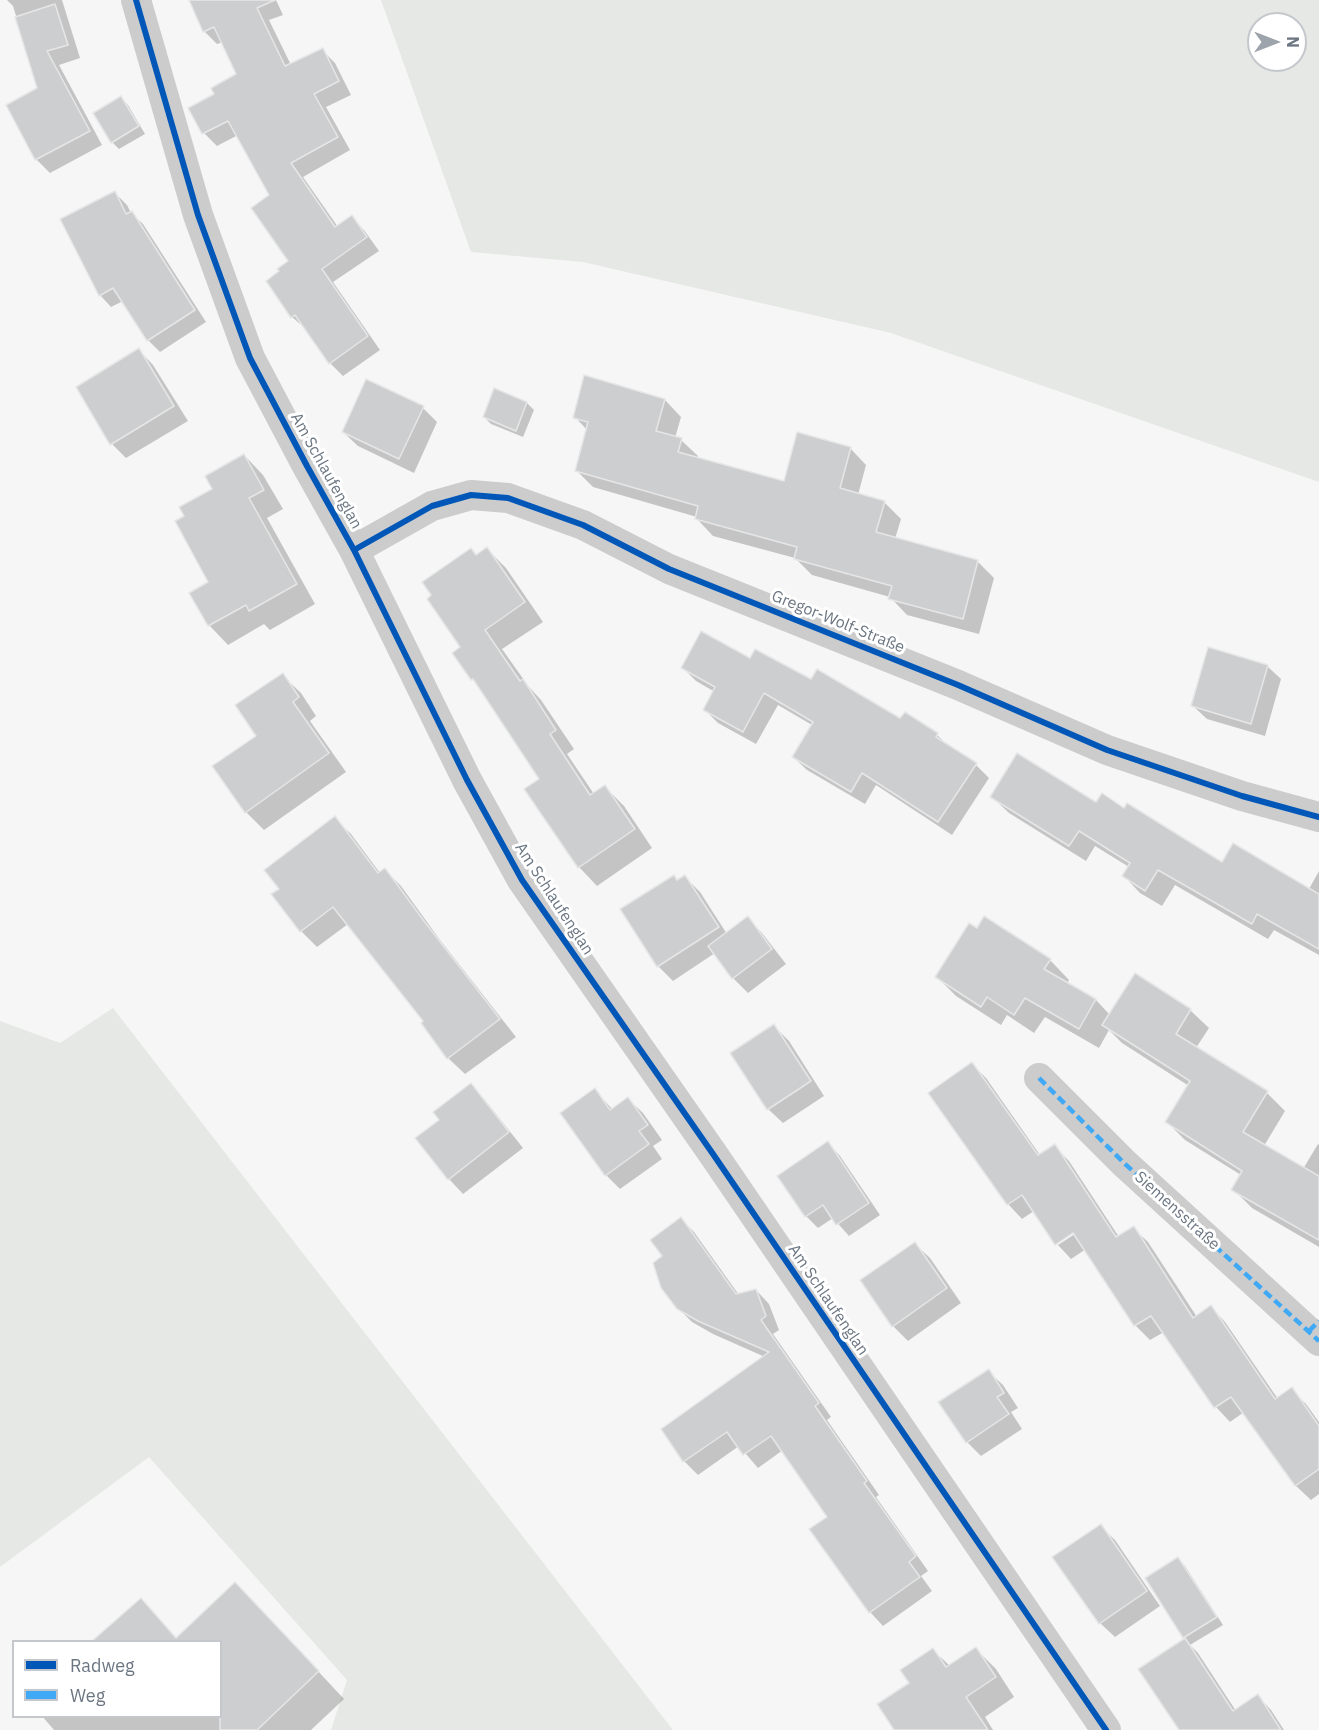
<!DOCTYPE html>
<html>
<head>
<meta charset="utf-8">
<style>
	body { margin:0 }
	#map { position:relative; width:1319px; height:1730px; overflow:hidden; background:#f6f6f6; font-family:"IBM Plex Sans",sans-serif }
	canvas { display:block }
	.legend { position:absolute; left:12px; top:1640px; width:210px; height:78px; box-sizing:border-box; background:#fff; border:2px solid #c4c8cd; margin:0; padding:8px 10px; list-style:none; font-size:18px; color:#6b7682 }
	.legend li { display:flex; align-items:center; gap:12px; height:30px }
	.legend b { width:30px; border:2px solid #c4c8cd }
	.north { position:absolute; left:1247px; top:12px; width:60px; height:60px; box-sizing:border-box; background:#fff; border:2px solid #c4c8cd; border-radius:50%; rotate:90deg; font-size:16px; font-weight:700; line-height:24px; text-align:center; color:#6b7682 }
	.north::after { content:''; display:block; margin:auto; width:21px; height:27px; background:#9ca3ab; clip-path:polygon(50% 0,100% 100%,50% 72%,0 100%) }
</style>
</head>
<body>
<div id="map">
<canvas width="1319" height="1730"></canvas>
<ul class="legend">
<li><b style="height:8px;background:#0057b8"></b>Radweg</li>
<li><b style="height:8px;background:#3fa9f5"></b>Weg</li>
</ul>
<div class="north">N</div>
</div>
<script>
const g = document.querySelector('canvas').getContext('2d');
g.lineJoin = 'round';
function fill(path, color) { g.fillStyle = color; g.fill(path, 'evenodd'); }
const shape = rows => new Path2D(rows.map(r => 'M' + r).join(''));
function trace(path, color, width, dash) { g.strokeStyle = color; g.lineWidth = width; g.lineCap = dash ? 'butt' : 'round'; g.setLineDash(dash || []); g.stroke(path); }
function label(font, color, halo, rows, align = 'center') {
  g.font = font + ' "IBM Plex Sans",sans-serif'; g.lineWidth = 6; g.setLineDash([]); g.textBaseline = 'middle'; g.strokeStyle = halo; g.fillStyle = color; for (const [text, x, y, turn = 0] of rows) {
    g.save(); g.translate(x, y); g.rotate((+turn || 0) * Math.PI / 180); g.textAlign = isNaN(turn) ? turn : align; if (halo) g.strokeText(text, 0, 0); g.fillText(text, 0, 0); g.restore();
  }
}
fill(shape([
	[381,0,1319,0,1319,482,891,333,583,262,471,252],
	[1259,24,1295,24,1295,60,1259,60],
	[113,1008,257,1194,673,1730,331,1730,347,1680,149,1457,0,1567,0,1021,60,1043]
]), '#e5e8e4');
fill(shape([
	[7,0,62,0,80,58,59,65,102,145,50,173,36,159,8,106,38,89,13,6],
	[201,0,276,0,283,15,269,20,291,65,322,50,335,63,351,95,326,107,350,150,303,177,338,227,351,217,364,230,379,251,333,282,380,350,343,376,330,363,306,329,292,317,281,272,290,261,271,195,238,135,217,146,204,133,190,108,216,94,238,75,223,42,217,44,204,31],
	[121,98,128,105,145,134,119,149,112,142],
	[115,193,127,205,131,213,143,224,206,322,160,352,148,340,123,301,111,307,100,295],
	[139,350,153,365,188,421,126,458,112,444],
	[665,400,681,417,675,438,681,440,698,456,697,459,785,483,850,448,866,465,858,495,884,502,901,519,895,539,977,561,994,578,979,634,907,615,890,597,812,575,795,558,713,536,697,519,697,517,593,487,576,470,587,430,575,417],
	[527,403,534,410,523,437,491,424,484,417],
	[423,408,437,422,414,473,358,446,343,432],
	[244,455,263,475,283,509,267,518,315,604,270,630,264,624,228,645,209,625,210,583,186,516],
	[487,549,506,568,543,622,502,649,529,687,541,700,574,749,567,754,594,794,605,787,624,806,652,848,597,886,579,867,541,779,480,688,472,679,462,648,471,550,477,556],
	[751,660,812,681,901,720,905,714,937,735,952,749,976,765,989,778,952,835,876,785,865,804,807,770,793,757,812,725,778,705,756,744,718,723,705,710,715,692,696,681,683,668],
	[1267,666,1281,679,1265,736,1207,719,1193,706],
	[282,675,301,693,316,716,310,721,346,772,264,830,246,812,258,737],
	[992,797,1097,804,1125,810,1222,864,1309,889,1319,871,1319,955,1274,930,1268,939,1175,885,1162,906,1140,893,1124,876,1129,867,1095,846,1086,861,1009,813],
	[334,818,351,834,380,873,385,870,401,886,440,940,516,1037,465,1074,448,1058,425,1022,348,924,317,947,301,931,281,889],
	[685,877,700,892,727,934,748,918,762,933,786,964,748,993,733,978,715,953,673,981,658,966,622,910],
	[1050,960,1069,980,1067,984,1096,1000,1110,1015,1135,975,1190,1010,1209,1028,1196,1048,1267,1093,1285,1111,1264,1146,1303,1169,1318,1144,1319,1145,1319,1247,1252,1208,1233,1189,1241,1175,1185,1140,1167,1122,1189,1086,1122,1043,1109,1030,1099,1048,1045,1017,1034,1033,1007,1015,1001,1025,956,996,937,977],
	[774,1026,789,1041,824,1096,783,1123,768,1109],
	[972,1064,986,1078,1040,1155,1054,1146,1069,1161,1119,1237,1133,1228,1148,1242,1197,1317,1211,1307,1225,1322,1278,1399,1291,1389,1306,1404,1319,1422,1319,1494,1311,1500,1296,1486,1244,1412,1230,1422,1216,1407,1164,1332,1150,1340,1135,1325,1086,1249,1071,1259,1058,1245,1081,1230,1079,1227,1057,1242,1057,1245,1034,1211,1022,1219,1008,1204],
	[471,1085,485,1100,523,1148,463,1194,449,1179,441,1120],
	[595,1090,613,1110,628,1099,643,1113,662,1140,653,1146,662,1159,620,1189,606,1175],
	[828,1143,840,1156,880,1215,849,1236,833,1218,818,1228,806,1216],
	[681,1219,694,1232,739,1295,756,1290,769,1304,779,1330,773,1334,831,1417,827,1420,879,1495,876,1497,928,1571,921,1576,932,1591,883,1626,870,1612,812,1530,830,1518,783,1450,758,1468,739,1446,698,1475,684,1461,663,1430,765,1357,713,1334,692,1322,678,1308,664,1256],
	[915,1244,930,1258,961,1303,908,1341,893,1326],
	[988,1371,1003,1385,1018,1408,1011,1412,1022,1429,981,1456,967,1442],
	[1100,1526,1115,1540,1160,1606,1115,1637,1100,1623],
	[1178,1559,1185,1566,1223,1625,1190,1645,1198,1653,1236,1711,1258,1696,1271,1710,1284,1730,1180,1730,1140,1670,1186,1639,1185,1637],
	[140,1600,177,1639,261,1610,344,1699,311,1730,54,1730,42,1716,220,1716,220,1642,95,1642],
	[976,1649,996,1669,1014,1697,985,1717,993,1730,896,1730,911,1684,933,1650,950,1666]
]), '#0003');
const building = shape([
	[189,0,275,0,257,8,285,66,323,48,339,81,314,94,338,137,291,163,335,227,352,215,367,237,322,269,368,336,329,364,295,315,291,318,266,281,279,271,277,269,288,261,251,208,269,195,228,121,202,134,188,108,214,94,211,88,236,74,214,27,203,32,189,0],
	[55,4,68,45,47,51,90,131,35,160,6,105,37,88,15,17,55,4],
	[121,96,139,126,111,143,93,113,121,96],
	[115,191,126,214,132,211,195,310,147,341,113,288,99,296,60,219,115,191],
	[139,348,174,406,110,445,76,387,139,348],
	[584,375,665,399,656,431,682,438,678,452,784,481,797,432,851,447,840,488,885,501,876,532,978,560,963,619,888,599,892,586,794,559,797,547,695,519,698,506,575,471,588,422,573,418,584,375],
	[366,379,424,406,399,459,342,432,366,379],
	[494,388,527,402,516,431,483,417,494,388],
	[244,454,264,490,249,498,297,584,249,611,246,605,208,626,189,593,208,582,175,521,184,516,179,507,212,489,205,476,244,454],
	[487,547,525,602,485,630,520,681,523,679,556,730,550,734,590,795,605,785,635,829,578,868,524,789,539,779,473,679,471,680,452,653,460,647,427,599,431,595,422,582,471,548,476,555,487,547],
	[701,631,750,658,755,649,811,679,817,669,900,718,905,712,938,733,936,737,977,763,938,822,862,773,851,792,792,757,813,722,764,693,743,732,703,710,715,687,681,668,701,631],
	[1208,647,1268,665,1251,724,1191,706,1208,647],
	[283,673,299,697,293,702,329,753,245,813,212,766,256,736,235,705,283,673],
	[1017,753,1096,802,1102,793,1124,808,1127,803,1222,862,1233,843,1319,894,1319,949,1257,914,1252,924,1158,870,1145,891,1122,876,1130,863,1079,831,1069,846,990,797,1017,753],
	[335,816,378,873,385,868,424,921,500,1019,447,1059,421,1023,423,1021,333,907,300,932,271,894,279,889,264,870,335,816],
	[674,875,677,880,685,875,719,927,657,967,620,909,674,875],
	[748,916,772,949,732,979,708,946,748,916],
	[984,916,1051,959,1044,969,1096,999,1079,1029,1025,998,1014,1015,987,997,981,1007,935,977,969,923,977,928,984,916],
	[1135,973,1191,1009,1176,1034,1268,1091,1243,1132,1319,1176,1319,1240,1231,1190,1242,1171,1165,1122,1190,1081,1102,1025,1135,973],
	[774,1024,811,1081,767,1110,730,1053,774,1024],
	[972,1062,1038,1155,1055,1144,1116,1237,1134,1226,1193,1318,1211,1305,1275,1399,1292,1387,1319,1426,1319,1469,1295,1486,1231,1397,1214,1408,1151,1316,1134,1326,1073,1233,1055,1245,1022,1195,1007,1205,928,1093,972,1062],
	[471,1083,509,1132,448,1180,415,1138,439,1120,433,1112,471,1083],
	[595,1088,610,1110,628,1097,648,1125,639,1131,649,1144,605,1176,560,1113,595,1088],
	[828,1141,869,1203,836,1225,823,1205,805,1217,777,1176,828,1141],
	[681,1217,736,1294,756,1289,766,1316,761,1320,819,1403,815,1406,867,1481,864,1483,916,1556,909,1562,920,1577,869,1613,809,1529,827,1517,771,1436,743,1455,727,1432,683,1462,661,1429,769,1352,698,1321,677,1309,661,1288,653,1263,662,1256,650,1240,681,1217],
	[915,1242,947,1288,892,1327,860,1280,915,1242],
	[989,1369,1004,1393,997,1397,1009,1414,966,1443,938,1402,989,1369],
	[1101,1524,1147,1591,1099,1624,1052,1557,1101,1524],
	[1178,1557,1217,1617,1183,1638,1145,1578,1178,1557],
	[235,1582,319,1671,257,1730,220,1730,220,1641,92,1641,141,1598,176,1638,235,1582],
	[1185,1638,1233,1711,1258,1694,1281,1730,1179,1730,1138,1669,1185,1638],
	[976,1647,996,1677,966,1697,988,1730,894,1730,877,1704,909,1683,900,1670,933,1648,946,1667,976,1647]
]);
fill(building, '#cdcecf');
trace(building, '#e6e6e6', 1.5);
trace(shape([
	[136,0,198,215,250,358,307,466,354,550,467,780,522,880,713,1154,1106,1730],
	[354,550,432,506,471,495,508,498,583,525,669,569,958,685,1107,750,1242,796,1319,817],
	[1039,1078,1124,1163,1319,1341]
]), '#cccccd', 30);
trace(shape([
	[1039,1078,1124,1163,1319,1341],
	[1309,1331,1319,1321]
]), '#3fa9f5', 4.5, [9, 4.5]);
trace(shape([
	[136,0,198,215,250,358,307,466,354,550,467,780,522,880,713,1154,1106,1730],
	[354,550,432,506,471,495,508,498,583,525,669,569,958,685,1107,750,1242,796,1319,817]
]), '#0057b8', 6);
label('16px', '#6b7682', '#fff', [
	["Am Schlaufenglan",326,471,61],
	["Gregor-Wolf-Straße",838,622,22],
	["Am Schlaufenglan",554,899,57],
	["Siemensstraße",1177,1211,42],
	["Am Schlaufenglan",828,1300,56]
]);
</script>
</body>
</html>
